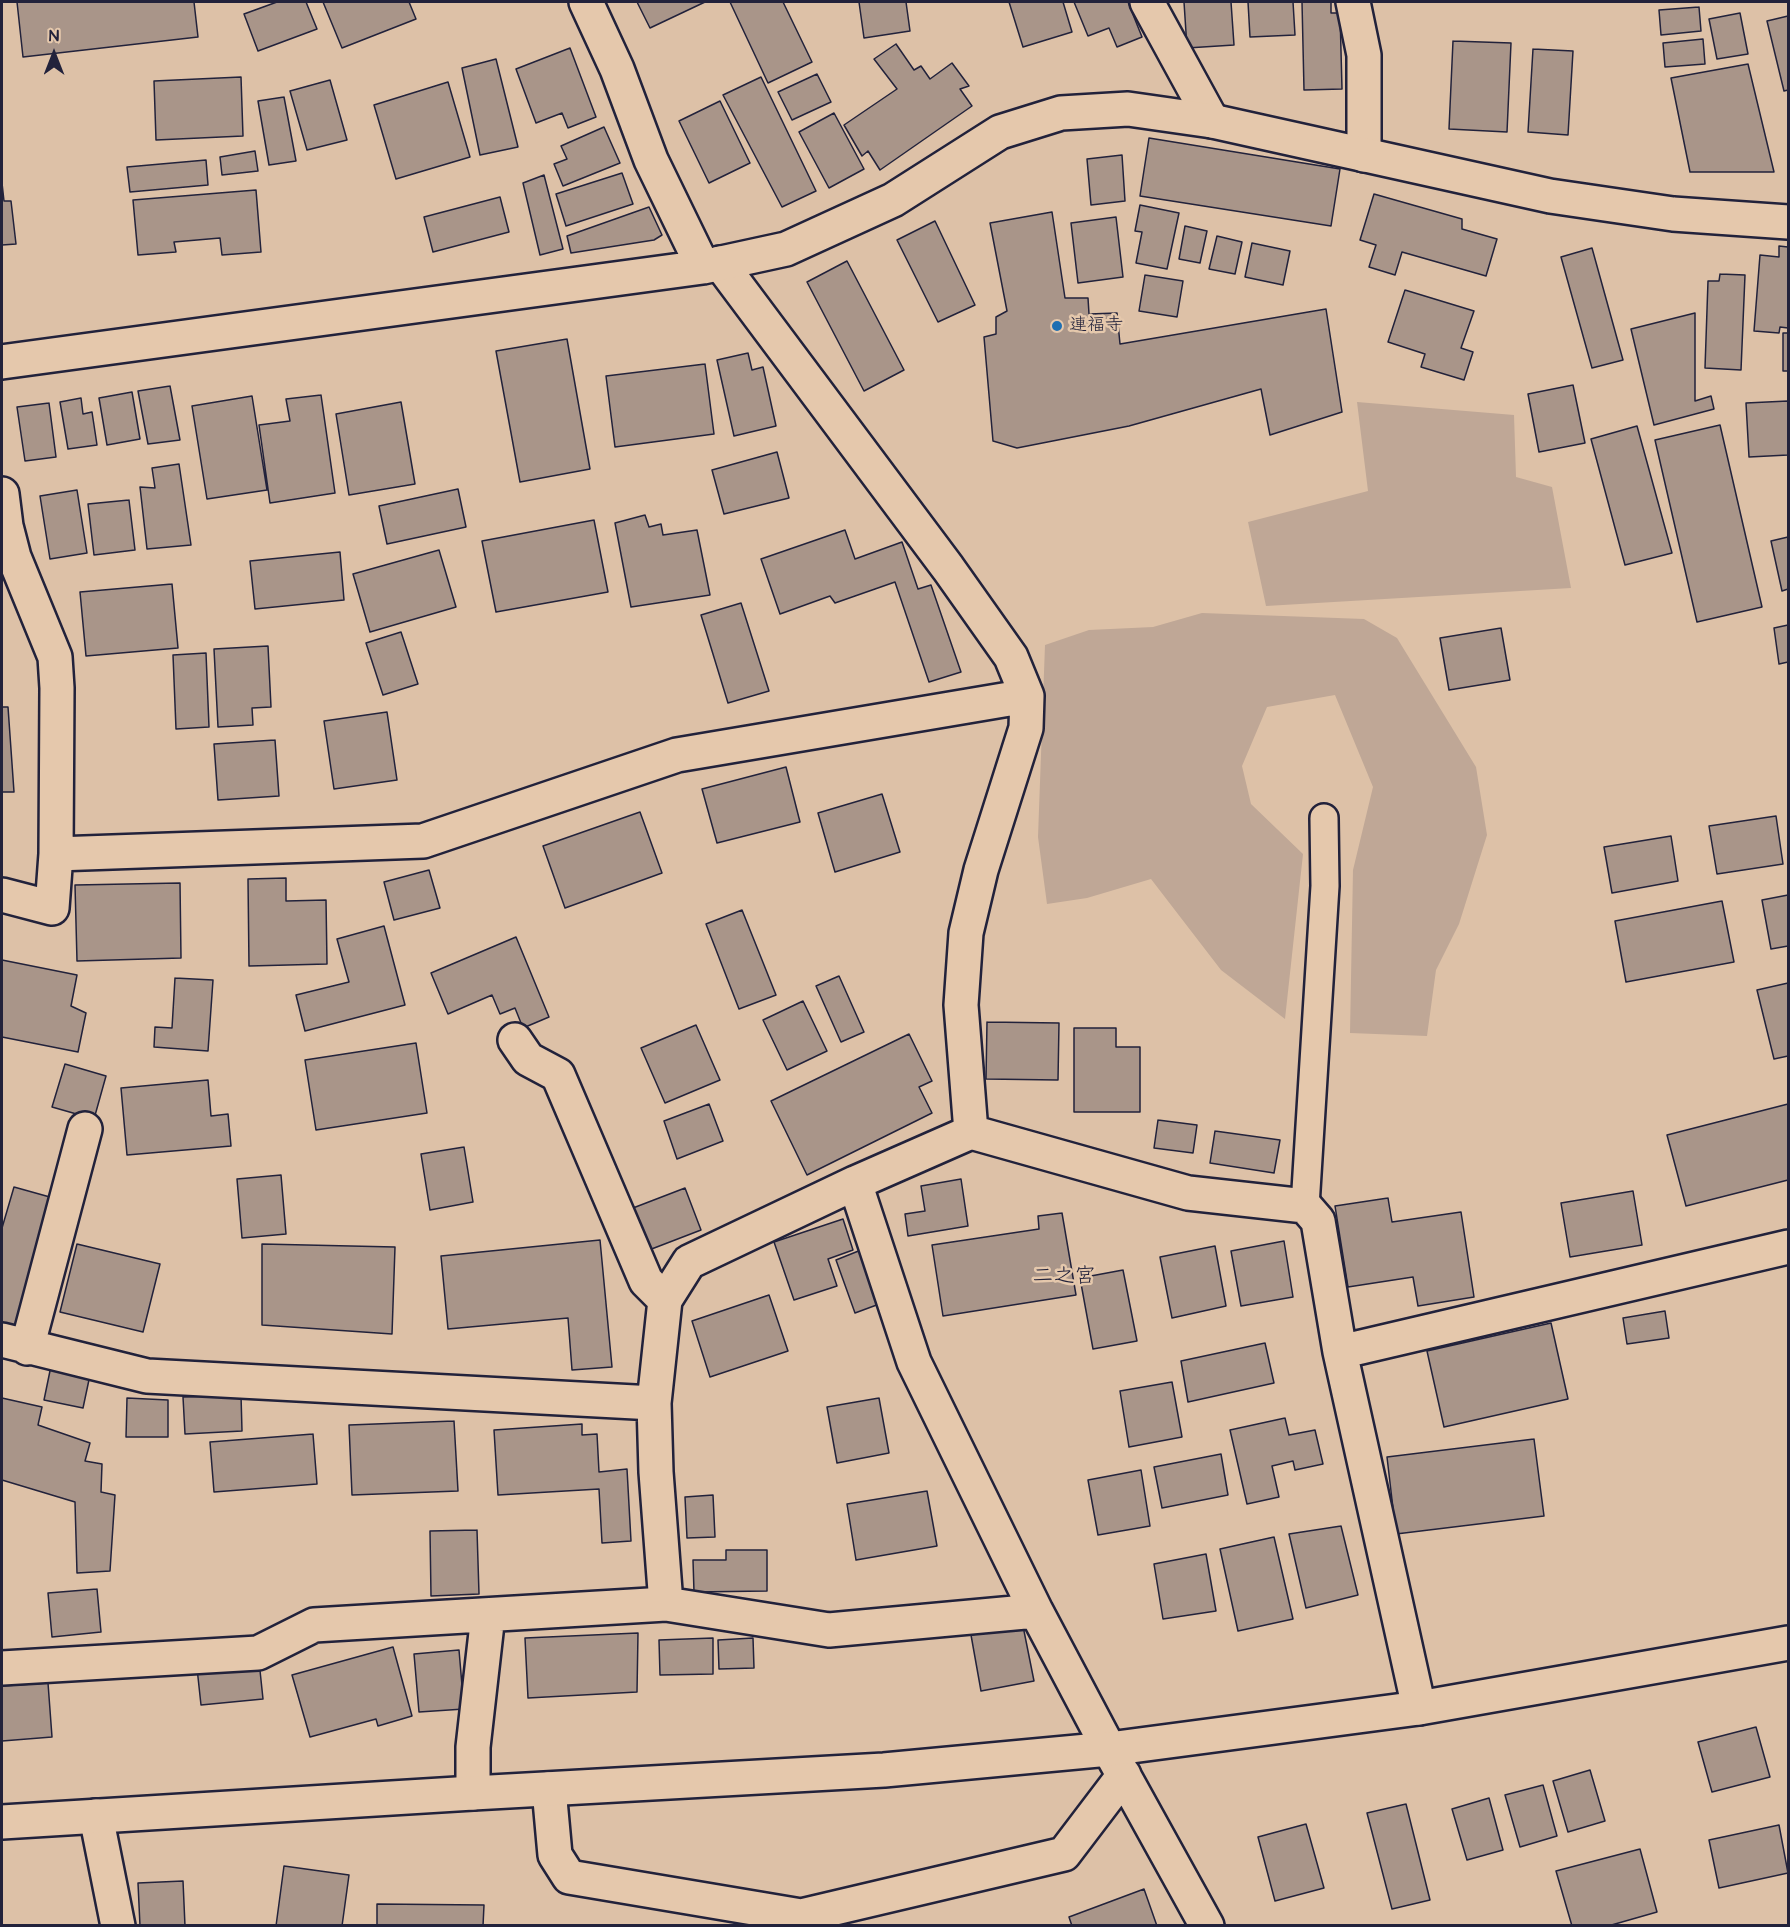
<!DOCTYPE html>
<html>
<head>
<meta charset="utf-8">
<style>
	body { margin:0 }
	#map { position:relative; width:1790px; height:1927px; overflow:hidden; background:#ddc1a7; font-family:"Architects Daughter",sans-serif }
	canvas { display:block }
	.frame { position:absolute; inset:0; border:3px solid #22223b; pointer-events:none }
	.north { position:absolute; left:24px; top:24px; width:60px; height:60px; -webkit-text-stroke:4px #e5c8ac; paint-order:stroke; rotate:0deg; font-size:16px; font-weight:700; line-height:24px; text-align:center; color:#22223b }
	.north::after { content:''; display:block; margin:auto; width:21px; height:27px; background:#22223b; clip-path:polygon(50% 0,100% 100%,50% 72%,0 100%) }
</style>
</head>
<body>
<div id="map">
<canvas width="1790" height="1927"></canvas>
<div class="frame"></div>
<div class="north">N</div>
</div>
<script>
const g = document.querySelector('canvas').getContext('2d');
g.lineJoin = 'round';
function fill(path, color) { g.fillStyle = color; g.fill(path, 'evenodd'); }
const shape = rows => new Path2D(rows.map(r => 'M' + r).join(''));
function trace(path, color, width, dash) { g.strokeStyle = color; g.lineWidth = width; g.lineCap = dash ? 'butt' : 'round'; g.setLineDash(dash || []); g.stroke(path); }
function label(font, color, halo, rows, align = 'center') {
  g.font = font + ' "Architects Daughter","Klee One",sans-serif'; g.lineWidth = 5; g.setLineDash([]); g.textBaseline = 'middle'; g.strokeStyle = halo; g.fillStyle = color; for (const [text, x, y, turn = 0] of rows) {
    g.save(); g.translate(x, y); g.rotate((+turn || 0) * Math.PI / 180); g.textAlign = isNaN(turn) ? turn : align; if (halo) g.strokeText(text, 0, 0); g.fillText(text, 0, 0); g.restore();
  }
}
fill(shape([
	[1357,402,1514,415,1516,477,1552,487,1571,588,1266,606,1248,522,1368,491],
	[1202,613,1364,619,1397,638,1476,767,1487,835,1459,924,1436,970,1427,1036,1350,1033,1353,870,1373,787,1335,695,1267,707,1242,766,1251,804,1303,854,1285,1019,1221,970,1151,879,1087,898,1047,904,1038,837,1045,645,1089,630,1153,627]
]), '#bfa796');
const building = shape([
	[17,2,194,2,198,37,23,57,17,2],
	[277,2,306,2,317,29,258,51,244,14,277,2],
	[323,2,409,2,416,19,342,48,323,2],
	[637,2,705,2,650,28,637,2],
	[730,2,783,2,812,62,768,83,730,2],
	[859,2,906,2,910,31,864,38,859,2],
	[1009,2,1063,2,1072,32,1023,47,1009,2],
	[1074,2,1128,2,1142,37,1117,47,1109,28,1088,36,1074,2],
	[1184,2,1231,2,1234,45,1187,48,1184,2],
	[1248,2,1293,2,1295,35,1250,37,1248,2],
	[1302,2,1331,2,1331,13,1340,13,1342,89,1304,90,1302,2],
	[1699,7,1701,31,1661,35,1659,10,1699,7],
	[1740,13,1748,54,1717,59,1709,19,1740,13],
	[1788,16,1788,90,1784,91,1767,21,1788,16],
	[1703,39,1705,64,1665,67,1663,43,1703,39],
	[1453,41,1511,43,1507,132,1449,129,1453,41],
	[896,44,914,70,921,66,930,79,952,63,969,86,960,89,972,106,880,170,868,151,862,156,844,125,897,89,874,59,896,44],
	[570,48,596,117,568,128,562,113,536,123,516,69,570,48],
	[1533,49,1573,51,1568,135,1528,132,1533,49],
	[496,59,518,147,480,155,462,68,496,59],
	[1748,64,1774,172,1690,172,1671,78,1748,64],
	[817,74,831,102,792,120,778,92,817,74],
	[241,77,243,136,156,140,154,81,241,77],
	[761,77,816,191,782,207,723,95,761,77],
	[330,80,347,140,307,150,290,91,330,80],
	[448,82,470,157,396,179,374,105,448,82],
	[284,97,296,161,269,165,258,101,284,97],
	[720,101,750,163,709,183,679,121,720,101],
	[834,113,864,169,829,188,799,132,834,113],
	[604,127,620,163,563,186,554,164,567,159,561,146,604,127],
	[1149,138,1340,169,1331,226,1140,196,1149,138],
	[255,151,258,171,222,175,220,157,255,151],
	[1122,155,1125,201,1091,205,1087,159,1122,155],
	[206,160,208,185,130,192,127,167,206,160],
	[622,173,633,204,566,226,556,194,622,173],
	[544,175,563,249,540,255,523,183,544,175],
	[2,183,4,201,11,201,16,244,2,245,2,183],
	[256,190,261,252,222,255,220,238,174,242,176,252,138,255,133,200,256,190],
	[1374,194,1462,219,1462,229,1497,239,1486,276,1402,252,1395,275,1369,267,1376,245,1360,240,1374,194],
	[500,197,509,232,433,252,424,217,500,197],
	[1140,205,1179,213,1167,269,1136,263,1142,232,1135,231,1140,205],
	[649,207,662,235,654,240,571,253,567,236,649,207],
	[1052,212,1065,298,1088,298,1089,314,1117,313,1120,344,1326,309,1342,412,1270,435,1261,389,1129,426,1017,448,993,441,984,337,996,334,996,317,1007,311,990,223,1052,212],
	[1116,217,1123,277,1078,283,1071,223,1116,217],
	[935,221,975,305,938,322,897,240,935,221],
	[1185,226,1207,231,1200,263,1179,259,1185,226],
	[1217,236,1242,242,1235,274,1209,269,1217,236],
	[1252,243,1290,251,1283,285,1245,277,1252,243],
	[1779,246,1788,247,1788,328,1780,327,1779,333,1754,331,1760,255,1779,257,1779,246],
	[1592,248,1623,360,1592,368,1561,257,1592,248],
	[847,261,904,370,864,391,807,282,847,261],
	[1720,274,1745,275,1741,370,1705,368,1708,281,1719,281,1720,274],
	[1145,275,1183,281,1177,317,1139,311,1145,275],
	[1405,290,1474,311,1461,348,1473,352,1464,380,1421,367,1425,354,1388,342,1405,290],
	[1695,313,1695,401,1711,396,1714,409,1654,425,1631,329,1695,313],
	[1783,333,1788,333,1788,371,1783,371,1783,333],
	[567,339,590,469,520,482,496,351,567,339],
	[748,353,752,370,763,367,776,426,734,436,717,360,748,353],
	[705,364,714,434,615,447,606,376,705,364],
	[1573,385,1585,443,1539,452,1528,394,1573,385],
	[170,386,180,440,148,444,138,391,170,386],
	[132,392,140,439,107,445,99,398,132,392],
	[321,395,335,493,270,503,259,425,290,421,286,399,321,395],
	[252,396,267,490,207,499,192,406,252,396],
	[81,398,83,414,92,412,97,445,68,449,60,402,81,398],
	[1788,401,1788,455,1749,457,1746,403,1788,401],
	[401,402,415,484,349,495,336,414,401,402],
	[49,403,56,457,25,461,17,407,49,403],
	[1720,425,1762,607,1697,622,1655,440,1720,425],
	[1637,426,1672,553,1625,565,1591,439,1637,426],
	[777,452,789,498,724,514,712,470,777,452],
	[179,464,191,545,147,549,140,487,155,488,152,468,179,464],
	[458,489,466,527,387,544,379,506,458,489],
	[77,490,87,553,50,559,40,496,77,490],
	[129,500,135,550,94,555,88,504,129,500],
	[645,515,649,527,661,524,663,535,697,530,710,595,631,607,615,523,645,515],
	[594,520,608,592,496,612,482,541,594,520],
	[845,530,855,559,902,542,918,589,931,585,961,672,929,682,895,582,835,603,830,596,780,614,761,559,845,530],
	[1788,537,1788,589,1782,591,1771,541,1788,537],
	[439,550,456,607,370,632,353,574,439,550],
	[340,552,344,600,255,609,250,561,340,552],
	[172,584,178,648,86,656,80,592,172,584],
	[741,603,769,691,728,703,701,615,741,603],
	[1788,625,1788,662,1779,664,1774,628,1788,625],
	[1501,628,1510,680,1449,690,1440,638,1501,628],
	[401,632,418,684,383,695,366,643,401,632],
	[268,646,271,707,252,708,253,725,218,727,214,649,268,646],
	[206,653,209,727,176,729,173,655,206,653],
	[2,707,8,707,14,792,2,792,2,707],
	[387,712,397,780,334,789,324,721,387,712],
	[275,740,279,796,218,800,214,744,275,740],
	[786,767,800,822,717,843,702,789,786,767],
	[882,794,900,852,835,872,818,813,882,794],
	[640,812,662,873,565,908,543,846,640,812],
	[1776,816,1783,864,1717,874,1709,826,1776,816],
	[1671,836,1678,881,1612,893,1604,847,1671,836],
	[429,870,440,908,394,920,384,882,429,870],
	[286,878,286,901,326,900,327,964,249,966,248,879,286,878],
	[180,883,181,958,77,961,75,885,180,883],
	[1788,895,1788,946,1771,949,1762,900,1788,895],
	[1722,901,1734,962,1626,982,1615,921,1722,901],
	[742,910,776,995,739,1009,706,924,742,910],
	[384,926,405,1005,305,1031,296,995,349,982,337,939,384,926],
	[516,937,549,1017,523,1028,515,1008,500,1014,492,995,448,1014,431,973,516,937],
	[2,960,77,975,71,1006,86,1013,78,1052,2,1037,2,960],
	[839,976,864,1032,841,1042,816,986,839,976],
	[175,978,213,980,208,1051,154,1047,155,1027,172,1028,175,978],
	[1788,983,1788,1056,1774,1059,1757,990,1788,983],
	[803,1001,827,1051,787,1070,763,1020,803,1001],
	[987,1022,1059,1023,1058,1080,986,1079,987,1022],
	[696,1025,720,1080,665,1103,641,1048,696,1025],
	[1074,1028,1116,1028,1116,1047,1140,1047,1140,1112,1074,1112,1074,1028],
	[909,1034,932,1081,919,1087,932,1113,807,1175,771,1101,909,1034],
	[416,1043,427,1113,316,1130,305,1060,416,1043],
	[65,1064,106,1076,94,1119,52,1107,65,1064],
	[208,1080,211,1116,228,1114,231,1146,127,1155,121,1088,208,1080],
	[709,1104,723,1141,677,1159,664,1121,709,1104],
	[1788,1104,1788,1180,1686,1206,1667,1135,1788,1104],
	[1158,1120,1197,1125,1193,1153,1154,1148,1158,1120],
	[1215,1131,1280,1140,1274,1173,1210,1163,1215,1131],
	[464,1147,473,1202,430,1210,421,1154,464,1147],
	[281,1175,286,1234,242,1238,237,1179,281,1175],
	[961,1179,968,1226,908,1236,905,1214,925,1211,921,1186,961,1179],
	[14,1187,57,1199,19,1327,2,1322,2,1228,14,1187],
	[685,1188,701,1230,649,1250,633,1208,685,1188],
	[1633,1191,1642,1245,1570,1257,1561,1203,1633,1191],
	[1388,1198,1392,1222,1461,1212,1474,1297,1418,1306,1413,1277,1348,1287,1335,1206,1388,1198],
	[1062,1213,1076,1295,943,1316,932,1245,1039,1229,1038,1216,1062,1213],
	[843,1219,853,1250,828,1259,837,1286,794,1300,774,1242,843,1219],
	[600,1240,612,1367,572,1370,568,1318,448,1329,441,1256,600,1240],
	[1284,1241,1293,1297,1241,1306,1231,1251,1284,1241],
	[77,1244,160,1264,143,1332,60,1312,77,1244],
	[262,1244,395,1247,392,1334,262,1325,262,1244],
	[1215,1246,1226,1306,1172,1318,1160,1257,1215,1246],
	[861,1250,882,1303,855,1313,836,1260,861,1250],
	[1123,1270,1137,1341,1093,1349,1080,1278,1123,1270],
	[769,1295,788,1351,710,1377,692,1321,769,1295],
	[1665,1311,1669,1338,1627,1344,1623,1318,1665,1311],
	[1551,1323,1568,1399,1444,1427,1427,1351,1551,1323],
	[1265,1343,1274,1383,1188,1402,1181,1361,1265,1343],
	[51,1366,90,1375,83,1408,44,1400,51,1366],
	[1172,1382,1182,1437,1129,1447,1120,1391,1172,1382],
	[241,1395,242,1431,185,1434,183,1397,241,1395],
	[2,1398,42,1407,38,1425,90,1443,85,1461,102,1464,101,1492,115,1495,110,1571,77,1573,75,1502,2,1480,2,1398],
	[127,1398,168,1400,168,1437,126,1437,127,1398],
	[879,1398,889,1453,837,1463,827,1407,879,1398],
	[1285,1418,1289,1435,1315,1430,1323,1464,1295,1470,1293,1461,1272,1466,1279,1497,1247,1504,1230,1430,1285,1418],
	[454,1421,458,1491,352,1495,349,1425,454,1421],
	[582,1424,582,1435,597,1434,599,1472,627,1469,631,1541,602,1543,599,1489,498,1495,494,1430,582,1424],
	[313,1434,317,1484,214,1492,210,1442,313,1434],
	[1534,1439,1544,1516,1396,1534,1387,1457,1534,1439],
	[1221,1454,1228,1495,1162,1508,1154,1467,1221,1454],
	[1141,1470,1150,1526,1098,1535,1088,1480,1141,1470],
	[927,1491,937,1546,856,1560,847,1504,927,1491],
	[713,1495,715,1537,687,1538,685,1497,713,1495],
	[1341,1526,1358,1595,1306,1608,1289,1534,1341,1526],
	[477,1530,479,1594,431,1596,430,1531,477,1530],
	[1274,1537,1293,1619,1238,1631,1220,1549,1274,1537],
	[726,1550,767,1550,767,1591,694,1592,693,1560,726,1560,726,1550],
	[1206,1554,1216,1611,1163,1619,1154,1564,1206,1554],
	[97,1589,101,1632,52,1637,48,1593,97,1589],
	[1023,1626,1034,1681,981,1691,971,1635,1023,1626],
	[638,1633,637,1692,528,1698,525,1638,638,1633],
	[713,1638,713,1674,660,1675,659,1640,713,1638],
	[753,1638,754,1668,719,1669,718,1640,753,1638],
	[393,1647,412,1716,378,1726,376,1719,310,1737,292,1675,393,1647],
	[459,1650,464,1709,419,1712,414,1654,459,1650],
	[259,1661,263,1699,201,1705,197,1668,259,1661],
	[48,1683,52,1737,2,1741,2,1686,48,1683],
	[1756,1727,1770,1777,1712,1792,1698,1742,1756,1727],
	[1590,1770,1605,1821,1568,1832,1553,1781,1590,1770],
	[1543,1785,1557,1836,1520,1847,1505,1795,1543,1785],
	[1489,1798,1503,1850,1467,1860,1452,1809,1489,1798],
	[1406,1804,1430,1900,1392,1909,1367,1813,1406,1804],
	[1306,1824,1324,1888,1275,1901,1258,1837,1306,1824],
	[1779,1825,1788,1873,1719,1888,1709,1840,1779,1825],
	[1640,1849,1657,1912,1608,1926,1572,1926,1556,1871,1640,1849],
	[284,1866,349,1875,342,1926,276,1926,284,1866],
	[183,1881,185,1926,140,1926,138,1883,183,1881],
	[1144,1889,1157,1926,1072,1926,1069,1917,1144,1889],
	[377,1904,484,1905,483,1926,377,1926,377,1904]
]);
fill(building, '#a99589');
trace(building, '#22223b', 1.5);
const service = shape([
	[1305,1206,1325,886,1324,818]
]);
const minor = shape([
	[1147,2,1212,121],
	[1353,2,1364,55,1364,155],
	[720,263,948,568,1011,657,1027,696,1026,728,981,870,966,933,961,1005,971,1132],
	[2,494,6,526,14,557,55,657,57,688,56,854,52,908,2,895],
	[56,854,423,841,677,755,1027,696],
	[515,1040,528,1059,558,1075,646,1281,665,1300],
	[855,1183,914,1362,1036,1611,1109,1749,1207,1926],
	[2,1340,147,1376,654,1403,665,1300,689,1262,855,1183,971,1132,1188,1193,1305,1206,1318,1221,1340,1352],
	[27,1348,85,1129],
	[654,1403,656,1472,666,1604],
	[2,1668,258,1653,314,1625,666,1604,829,1630,1036,1611],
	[1419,1708,1340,1352,1788,1247],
	[549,1789,555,1855,569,1877,801,1916,1064,1854,1124,1775],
	[473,1793,473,1747,488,1615],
	[96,1816,118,1926]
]);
const tertiary = shape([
	[586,2,617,69,651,160,703,267],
	[2,362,703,267,786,249,893,200,1000,132,1061,113,1128,109,1212,121,1550,196,1673,214,1788,222],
	[2,1822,473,1793,884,1770,1109,1749,1419,1708,1788,1643]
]);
trace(service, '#22223b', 32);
trace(minor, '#22223b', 38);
trace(tertiary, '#22223b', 38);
trace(service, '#e5c8ac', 27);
trace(minor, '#e5c8ac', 33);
trace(tertiary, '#e5c8ac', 33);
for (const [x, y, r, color] of [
	[1057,326,6,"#1f6fb2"]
]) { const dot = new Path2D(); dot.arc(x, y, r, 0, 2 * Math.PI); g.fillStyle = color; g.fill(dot); trace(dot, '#e5c8ac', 2); }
label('18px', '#22223b', '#e5c8ac', [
	["連福寺",1069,326]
], 'left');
label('21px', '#22223b', '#e5c8ac', [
	["二之宮",1064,1278]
]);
</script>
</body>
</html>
